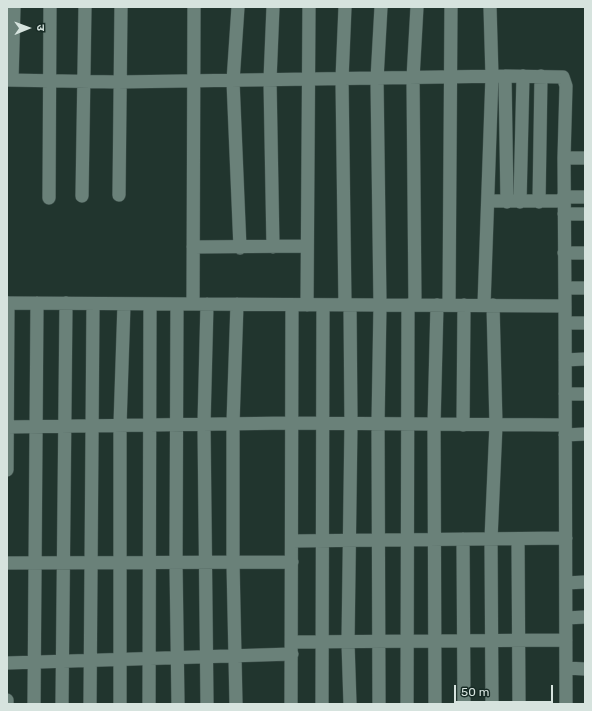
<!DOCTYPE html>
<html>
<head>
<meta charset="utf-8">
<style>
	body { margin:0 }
	#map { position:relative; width:592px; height:711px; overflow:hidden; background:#21352e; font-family:Rubik,"Noto Sans Devanagari",sans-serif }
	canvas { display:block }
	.frame { position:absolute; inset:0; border:8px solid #d6e3de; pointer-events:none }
	.north { position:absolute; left:8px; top:8px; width:40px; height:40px; -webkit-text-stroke:3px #172b25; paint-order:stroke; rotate:89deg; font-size:11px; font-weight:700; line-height:16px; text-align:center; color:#d6e3de }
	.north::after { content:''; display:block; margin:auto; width:14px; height:18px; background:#d6e3de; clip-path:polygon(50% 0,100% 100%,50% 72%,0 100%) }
	.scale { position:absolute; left:454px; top:685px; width:99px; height:18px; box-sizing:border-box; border:2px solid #d6e3de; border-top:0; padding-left:5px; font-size:12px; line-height:14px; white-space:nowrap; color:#d6e3de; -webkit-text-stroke:3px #172b25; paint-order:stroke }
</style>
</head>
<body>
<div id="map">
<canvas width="592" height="711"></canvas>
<div class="frame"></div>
<div class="north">उ</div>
<div class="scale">50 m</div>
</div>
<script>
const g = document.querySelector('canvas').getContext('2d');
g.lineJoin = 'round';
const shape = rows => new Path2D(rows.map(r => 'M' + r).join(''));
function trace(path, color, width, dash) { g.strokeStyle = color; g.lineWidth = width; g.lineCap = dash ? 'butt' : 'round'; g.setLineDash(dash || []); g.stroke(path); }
const street = shape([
	[238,7,233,81,240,248],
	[345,7,342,79,345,305],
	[505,76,507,202],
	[7,80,118,82,505,76,563,77,566,86,564,158,565,306],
	[12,80,14,7],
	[564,158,585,158],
	[119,195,121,7],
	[82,196,85,7],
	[563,197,585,197],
	[49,198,50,7],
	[488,201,563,201],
	[520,202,523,76],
	[539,202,541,76],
	[564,214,585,214],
	[193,247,307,246],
	[273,247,270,80,273,7],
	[564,253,585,253],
	[565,288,585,288],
	[7,303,565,306,566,704],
	[177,304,176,563,178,704],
	[193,304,194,7],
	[307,305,309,7],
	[350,305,351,423,348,643,350,704],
	[415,305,413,78,417,7],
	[449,305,451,7],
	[484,305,492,76,490,7],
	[565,323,585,323],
	[565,360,585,359],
	[565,394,585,394],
	[463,425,464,305],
	[7,427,291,423,565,425],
	[565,435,585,434],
	[7,470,8,303],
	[463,539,464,704],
	[518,539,519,704],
	[292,541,566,538],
	[7,563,292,562],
	[566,583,585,582],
	[566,618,585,617],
	[292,642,566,640],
	[7,663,292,654],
	[566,668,585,669],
	[7,700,7,704],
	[34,704,37,303],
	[62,704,66,303],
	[90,704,93,304],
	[120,704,120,425,124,304],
	[149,704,150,304],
	[207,704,204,424,207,304],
	[236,704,233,563,233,423,237,304],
	[291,704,292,305],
	[322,704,323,305],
	[379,704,378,424,380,305,377,79,381,7],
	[407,704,408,305],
	[435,704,434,424,437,305],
	[492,704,491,539,496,425,493,305]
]);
trace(street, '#3e504b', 14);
trace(street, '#6a8179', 13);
</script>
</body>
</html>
